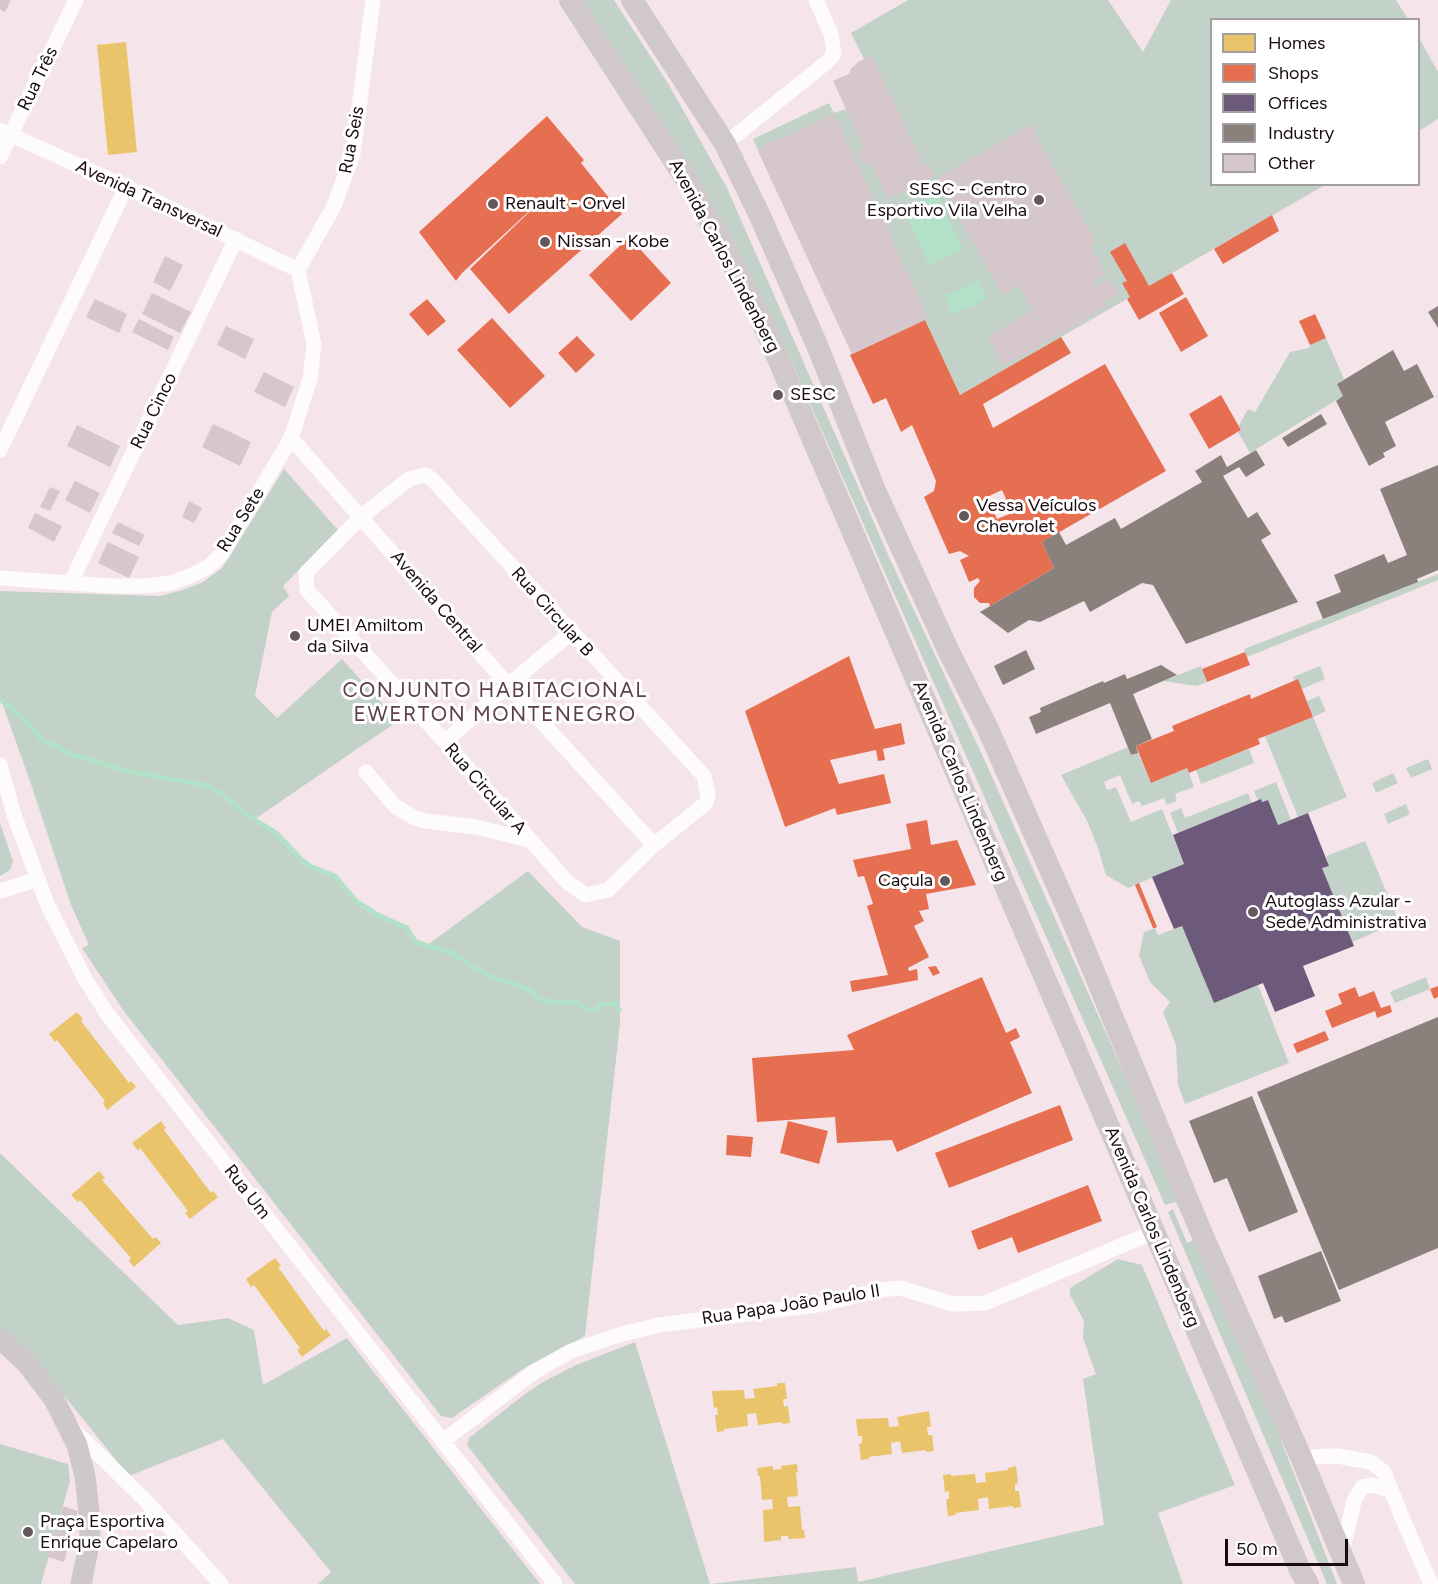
<!DOCTYPE html>
<html>
<head>
<meta charset="utf-8">
<style>
	body { margin:0 }
	#map { position:relative; width:1438px; height:1584px; overflow:hidden; background:#f5e5ea; font-family:Figtree,sans-serif }
	canvas { display:block }
	.legend { position:absolute; left:1210px; top:18px; width:210px; height:168px; box-sizing:border-box; background:#fff; border:2px solid #a39e9f; margin:0; padding:8px 10px; list-style:none; font-size:18px; color:#180c10 }
	.legend li { display:flex; align-items:center; gap:12px; height:30px }
	.legend b { width:30px; border:2px solid #a39e9f }
	.scale { position:absolute; left:1225px; top:1539px; width:123px; height:27px; box-sizing:border-box; border:3px solid #180c10; border-top:0; padding-left:8px; font-size:18px; line-height:21px; white-space:nowrap; color:#180c10; -webkit-text-stroke:4px #fff; paint-order:stroke }
</style>
</head>
<body>
<div id="map">
<canvas width="1438" height="1584"></canvas>
<ul class="legend">
<li><b style="height:16px;background:#e9c46a"></b>Homes</li>
<li><b style="height:16px;background:#e76f51"></b>Shops</li>
<li><b style="height:16px;background:#6d597a"></b>Offices</li>
<li><b style="height:16px;background:#8a817c"></b>Industry</li>
<li><b style="height:16px;background:#d5c7cc"></b>Other</li>
</ul>
<div class="scale">50 m</div>
</div>
<script>
const g = document.querySelector('canvas').getContext('2d');
g.lineJoin = 'round';
function fill(path, color) { g.fillStyle = color; g.fill(path, 'evenodd'); }
const shape = rows => new Path2D(rows.map(r => 'M' + r).join(''));
function trace(path, color, width, dash) { g.strokeStyle = color; g.lineWidth = width; g.lineCap = dash ? 'butt' : 'round'; g.setLineDash(dash || []); g.stroke(path); }
function label(font, color, halo, rows, align = 'center') {
  g.font = font + ' Figtree,sans-serif'; g.lineWidth = 6; g.setLineDash([]); g.textBaseline = 'middle'; g.strokeStyle = halo; g.fillStyle = color; for (const [text, x, y, turn = 0] of rows) {
    g.save(); g.translate(x, y); g.rotate((+turn || 0) * Math.PI / 180); g.textAlign = isNaN(turn) ? turn : align; if (halo) g.strokeText(text, 0, 0); g.fillText(text, 0, 0); g.restore();
  }
}
fill(shape([
	[579,0,614,0,669,85,727,188,890,559,985,761,1195,1233,1191,1235,1176,1202,1165,1205,788,354,762,300],
	[908,0,1108,0,1143,52,1171,0,1396,0,1408,19,1212,20,1212,184,1325,185,960,395,925,320,852,354,753,139,829,103,834,113,846,109,850,70,864,59,851,33],
	[1419,38,1438,72,1438,119,1419,131],
	[1326,338,1344,379,1337,384,1343,396,1250,453,1238,432,1241,430,1239,425,1248,409,1255,412,1290,352,1309,348,1310,345],
	[284,469,338,530,283,586,289,596,272,612,255,696,277,718,342,659,398,721,255,819,276,833,301,859,310,866,335,876,356,901,378,915,407,928,415,941,426,946,528,871,582,927,620,941,620,1024,585,1336,526,1367,452,1418,441,1416,123,1010,82,948,89,945,71,905,32,787,0,697,0,591,160,596,183,590,203,582,222,568],
	[1438,574,1438,580,1247,657,1244,649],
	[1201,666,1207,682,1197,686,1163,681],
	[1320,666,1325,679,1302,689,1295,681,1293,677],
	[1319,696,1326,711,1313,717,1347,797,1298,817,1265,736,1313,717,1307,701],
	[1128,747,1131,755,1138,753,1151,783,1187,768,1194,787,1175,794,1177,801,1167,805,1164,798,1142,806,1139,801,1132,804,1120,775,1104,782,1107,790,1116,787,1131,822,1162,809,1184,864,1128,888,1106,875,1098,848,1087,821,1061,775],
	[1249,749,1254,763,1201,784,1196,770],
	[1428,759,1432,769,1411,778,1406,768],
	[1393,773,1398,783,1376,793,1372,783],
	[1276,782,1291,820,1278,825,1268,800,1262,802,1258,801,1254,791],
	[1248,793,1252,803,1178,833,1170,813,1181,808,1185,818],
	[1406,804,1410,814,1388,824,1384,814],
	[0,823,13,861,10,870,0,876],
	[1365,841,1399,922,1352,942,1322,868,1329,865,1326,856],
	[1182,926,1214,1003,1258,985,1289,1063,1185,1104,1178,1085,1176,1045,1163,1012,1170,1002,1150,982,1139,956,1144,932,1155,928,1158,935],
	[1426,977,1430,989,1395,1003,1390,992],
	[0,1153,178,1325,228,1318,254,1330,263,1385,347,1338,540,1584,318,1584,331,1572,223,1439,129,1476,36,1361,0,1328],
	[1173,1209,1187,1243,1197,1239,1272,1417,1337,1584,1327,1584,1168,1212],
	[1118,1259,1142,1265,1235,1485,1158,1513,1183,1584,575,1584,467,1445,469,1438,525,1394,541,1383,576,1365,635,1342,710,1584,856,1567,858,1582,1104,1525,1083,1379,1096,1374,1083,1338,1084,1321,1070,1295,1070,1288],
	[0,1444,68,1464,70,1481,41,1584,0,1584]
]), '#c3d2c8');
fill(shape([
	[937,194,963,249,929,265,904,210],
	[978,280,987,299,953,315,944,296]
]), '#b3e1c8');
fill(shape([
	[126,42,137,152,108,155,97,45],
	[77,1012,83,1019,81,1021,129,1083,131,1081,136,1087,107,1110,103,1103,105,1101,57,1040,55,1042,49,1034],
	[161,1121,166,1128,164,1130,211,1193,213,1191,218,1197,190,1219,185,1213,188,1211,140,1148,138,1151,132,1143],
	[99,1171,105,1178,102,1180,153,1239,156,1237,161,1243,134,1267,129,1261,131,1258,80,1200,78,1202,71,1195],
	[275,1258,281,1266,278,1267,324,1331,326,1329,331,1335,302,1357,297,1350,300,1348,254,1285,251,1287,246,1279],
	[777,1383,785,1383,787,1399,783,1399,784,1407,788,1406,790,1423,782,1424,782,1422,758,1425,756,1413,747,1414,748,1426,724,1429,724,1431,717,1432,715,1415,718,1415,717,1407,714,1408,712,1391,744,1390,745,1399,755,1398,753,1389,777,1386],
	[929,1411,931,1427,927,1427,928,1435,932,1435,934,1451,926,1452,926,1450,902,1453,900,1441,891,1443,892,1454,868,1457,869,1459,861,1460,859,1444,862,1443,862,1436,858,1436,856,1419,888,1418,889,1427,899,1426,897,1417],
	[797,1464,798,1472,796,1472,798,1496,787,1497,788,1507,800,1506,802,1530,804,1530,805,1538,789,1539,788,1536,781,1536,781,1540,764,1542,763,1510,773,1509,772,1499,762,1500,760,1476,758,1476,757,1468,773,1466,773,1470,781,1469,781,1466],
	[1016,1466,1018,1483,1015,1484,1015,1491,1019,1491,1021,1507,1013,1508,1013,1506,989,1509,988,1497,978,1499,979,1510,955,1513,956,1515,948,1516,946,1499,949,1499,949,1491,945,1492,943,1475,951,1474,951,1476,975,1474,976,1483,986,1482,985,1473,1008,1470,1008,1468]
]), '#e9c46a');
fill(shape([
	[547,116,584,160,581,163,622,214,509,314,470,269,550,192,462,273,456,281,419,232],
	[1272,215,1279,231,1223,264,1214,249],
	[629,237,671,283,631,321,589,275],
	[1125,243,1149,286,1172,273,1184,294,1139,320,1127,299,1130,297,1122,283,1127,281,1110,252],
	[1186,297,1208,336,1181,352,1159,313],
	[427,299,446,321,428,336,409,314],
	[1315,314,1326,338,1310,345,1299,321],
	[492,318,545,376,510,408,457,350],
	[925,320,960,395,1061,337,1071,353,983,404,993,428,1105,364,1166,471,1042,542,1054,568,990,606,989,603,980,603,974,597,974,588,980,581,978,578,969,582,960,560,969,556,960,551,949,554,924,497,934,491,936,481,912,425,901,432,886,398,873,404,850,355],
	[1002,490,1012,513,997,519,987,497],
	[577,336,595,355,576,373,558,353],
	[1221,395,1241,430,1209,449,1189,414],
	[1245,652,1250,665,1207,682,1202,669],
	[849,656,875,729,901,723,905,744,883,749,885,760,878,761,876,750,830,760,839,784,884,774,891,803,837,815,835,808,785,827,745,711],
	[1298,679,1313,717,1258,739,1260,744,1189,773,1187,768,1151,783,1136,746,1174,731,1172,726,1250,694,1251,699],
	[927,820,931,845,957,840,976,885,926,894,929,909,919,911,924,921,914,926,929,957,908,968,909,971,917,969,918,980,852,992,850,981,888,975,867,906,873,904,864,876,858,877,853,860,911,849,906,824],
	[1139,883,1157,927,1155,928,1153,928,1135,885],
	[936,966,940,973,933,976,928,967],
	[982,977,1006,1033,1016,1028,1020,1037,1010,1042,1032,1093,897,1152,892,1140,837,1143,835,1117,757,1122,752,1058,854,1050,847,1035],
	[1438,986,1438,997,1434,999,1430,989],
	[1355,987,1359,997,1374,991,1381,1008,1390,1005,1392,1012,1377,1018,1375,1011,1332,1028,1325,1011,1342,1004,1338,994],
	[1325,1031,1329,1040,1297,1053,1293,1044],
	[1060,1105,1073,1140,949,1188,935,1153],
	[788,1121,828,1131,819,1164,780,1153],
	[727,1135,753,1137,751,1157,726,1155],
	[1088,1185,1102,1221,1018,1253,1012,1237,978,1250,971,1231]
]), '#e76f51');
fill(shape([
	[1261,799,1262,802,1268,800,1278,825,1308,813,1329,866,1322,868,1354,946,1303,966,1315,996,1275,1012,1263,983,1214,1003,1182,926,1174,929,1152,877,1184,864,1173,835]
]), '#6d597a');
fill(shape([
	[1438,306,1438,328,1428,312],
	[1393,350,1404,371,1417,364,1434,397,1385,422,1396,446,1383,453,1385,457,1369,466,1336,401,1343,396,1337,384],
	[1321,414,1327,424,1288,447,1282,438],
	[1256,450,1265,465,1246,477,1239,467,1223,476,1248,518,1257,512,1271,534,1261,540,1298,602,1186,644,1153,585,1142,583,1090,612,1084,601,1040,622,1029,620,1008,633,980,612,1054,568,1042,542,1059,532,1066,545,1115,518,1121,529,1202,482,1195,471,1221,455,1227,467],
	[1438,465,1438,570,1417,579,1418,582,1323,619,1316,602,1341,592,1334,575,1384,554,1388,563,1407,555,1380,489],
	[1026,650,1035,669,1003,685,994,666],
	[1161,665,1177,675,1133,694,1152,739,1136,746,1138,753,1131,755,1110,703,1036,734,1029,717,1041,712,1040,708,1103,681,1104,683,1125,674,1127,679],
	[1438,1017,1438,1248,1339,1290,1257,1092],
	[1252,1096,1298,1212,1249,1232,1227,1178,1214,1183,1189,1121],
	[1321,1251,1341,1301,1285,1323,1282,1316,1274,1319,1258,1276]
]), '#8a817c');
trace(shape([
	[0,699,21,716,41,739,70,754,123,770,208,786,223,795,246,814,276,833,301,859,310,866,335,876,356,901,378,915,407,928,415,941,427,946,452,953,489,976,528,989,542,1000,557,1003,577,1002,589,1011,595,1011,600,1005,614,1003,619,1010]
]), '#b3e1c8', 5);
fill(shape([
	[0,0,11,0,5,12,0,9],
	[872,55,924,166,929,164,935,176,888,199,871,162,864,165,858,152,864,148,833,81,851,73,850,70,858,62],
	[834,114,928,318,852,354,757,149],
	[1030,125,1096,241,1090,245,1106,274,1092,282,1095,287,1110,278,1119,295,1104,303,1106,307,1004,366,988,337,1033,310,1019,286,1003,295,937,178],
	[165,256,183,265,170,291,153,282],
	[152,293,191,312,180,333,142,314],
	[95,299,127,314,119,333,86,317],
	[139,319,174,337,168,350,132,332],
	[226,326,254,339,245,359,217,345],
	[264,372,294,387,285,407,254,392],
	[213,424,251,442,240,466,202,447],
	[77,425,120,446,110,467,67,446],
	[75,481,100,493,90,513,65,500],
	[50,487,60,491,50,511,40,507],
	[189,501,202,508,194,523,182,517],
	[35,513,62,526,54,542,28,528],
	[118,522,145,535,139,546,112,533],
	[108,542,139,557,129,578,98,563],
	[63,1506,78,1511,64,1562,48,1557]
]), '#d5c7cc');
trace(shape([
	[0,130,126,187,298,270],
	[725,144,827,62,834,54,831,34,816,0],
	[0,157,76,0],
	[298,270,334,206,353,154,373,0],
	[291,438,508,685,654,845],
	[0,450,126,187],
	[425,475,432,479,704,776,708,795,706,803,654,845,608,890,586,895,567,882,445,742,307,590,306,573,362,516,409,479,425,475],
	[0,578,111,586,145,586,171,583,192,575,208,567,222,554,291,438,310,379,314,344,298,270],
	[71,582,236,239],
	[445,742,508,685,571,633],
	[0,765,14,815,48,906,85,979,108,1015,555,1584],
	[366,772,395,806,415,818,426,821,476,827,529,840],
	[0,891,38,879],
	[74,1430,145,1500,221,1584],
	[443,1441,534,1372,571,1351,622,1334,659,1325,818,1305,880,1290,900,1288,953,1304,985,1303,1154,1232],
	[1301,1457,1337,1456,1371,1462,1384,1472,1401,1515,1431,1584],
	[1342,1552,1354,1501,1362,1487,1373,1485,1391,1491]
]), '#fefbfc', 15);
trace(shape([
	[0,1338,28,1365,54,1399,77,1445,85,1476,89,1512,90,1540,81,1584]
]), '#cec8cb', 21);
trace(shape([
	[570,0,693,190,757,310,1300,1570,1308,1584],
	[632,0,725,144,759,214,817,345,874,488,949,652,987,727,1072,919,1202,1234,1301,1457,1354,1584]
]), '#d1c8cb', 22);
for (const [x, y, r, color] of [
	[1039,200,6,"#65585c"],
	[493,204,6,"#65585c"],
	[545,242,6,"#65585c"],
	[778,395,6,"#65585c"],
	[964,516,6,"#65585c"],
	[295,636,6,"#65585c"],
	[945,881,6,"#65585c"],
	[1253,912,6,"#65585c"],
	[28,1532,6,"#65585c"]
]) { const dot = new Path2D(); dot.arc(x, y, r, 0, 2 * Math.PI); g.fillStyle = color; g.fill(dot); trace(dot, '#fff', 2); }
label('18px', '#180c10', '#fff', [
	["Rua Três",38,79,-64],
	["Rua Seis",352,140,-79],
	["Avenida Transversal",149,199,25],
	["Avenida Carlos Lindenberg",724,256,62],
	["Rua Cinco",154,411,-64],
	["Rua Sete",241,520,-58],
	["Avenida Central",436,602,49],
	["Rua Circular B",552,612,48],
	["Avenida Carlos Lindenberg",960,781,67],
	["Rua Circular A",485,789,49],
	["Rua Um",247,1192,52],
	["Avenida Carlos Lindenberg",1152,1227,67],
	["Rua Papa João Paulo II",791,1305,-9]
]);
label('18px', '#180c10', '#fff', [
	["SESC - Centro",1027,190,"right"],
	["Esportivo Vila Velha",1027,211,"right"],
	["Renault - Orvel",505,204],
	["Nissan - Kobe",557,242],
	["SESC",790,395],
	["Vessa Veículos",976,506],
	["Chevrolet",976,527],
	["UMEI Amiltom",307,626],
	["da Silva",307,647],
	["Caçula",933,881,"right"],
	["Autoglass Azular -",1265,902],
	["Sede Administrativa",1265,923],
	["Praça Esportiva",40,1522],
	["Enrique Capelaro",40,1543]
], 'left');
g.letterSpacing = '1.5px';
label('21px', '#5d3f49', '#fff', [
	["CONJUNTO HABITACIONAL",495,691],
	["EWERTON MONTENEGRO",495,715]
]);
g.letterSpacing = '0px';
</script>
</body>
</html>
